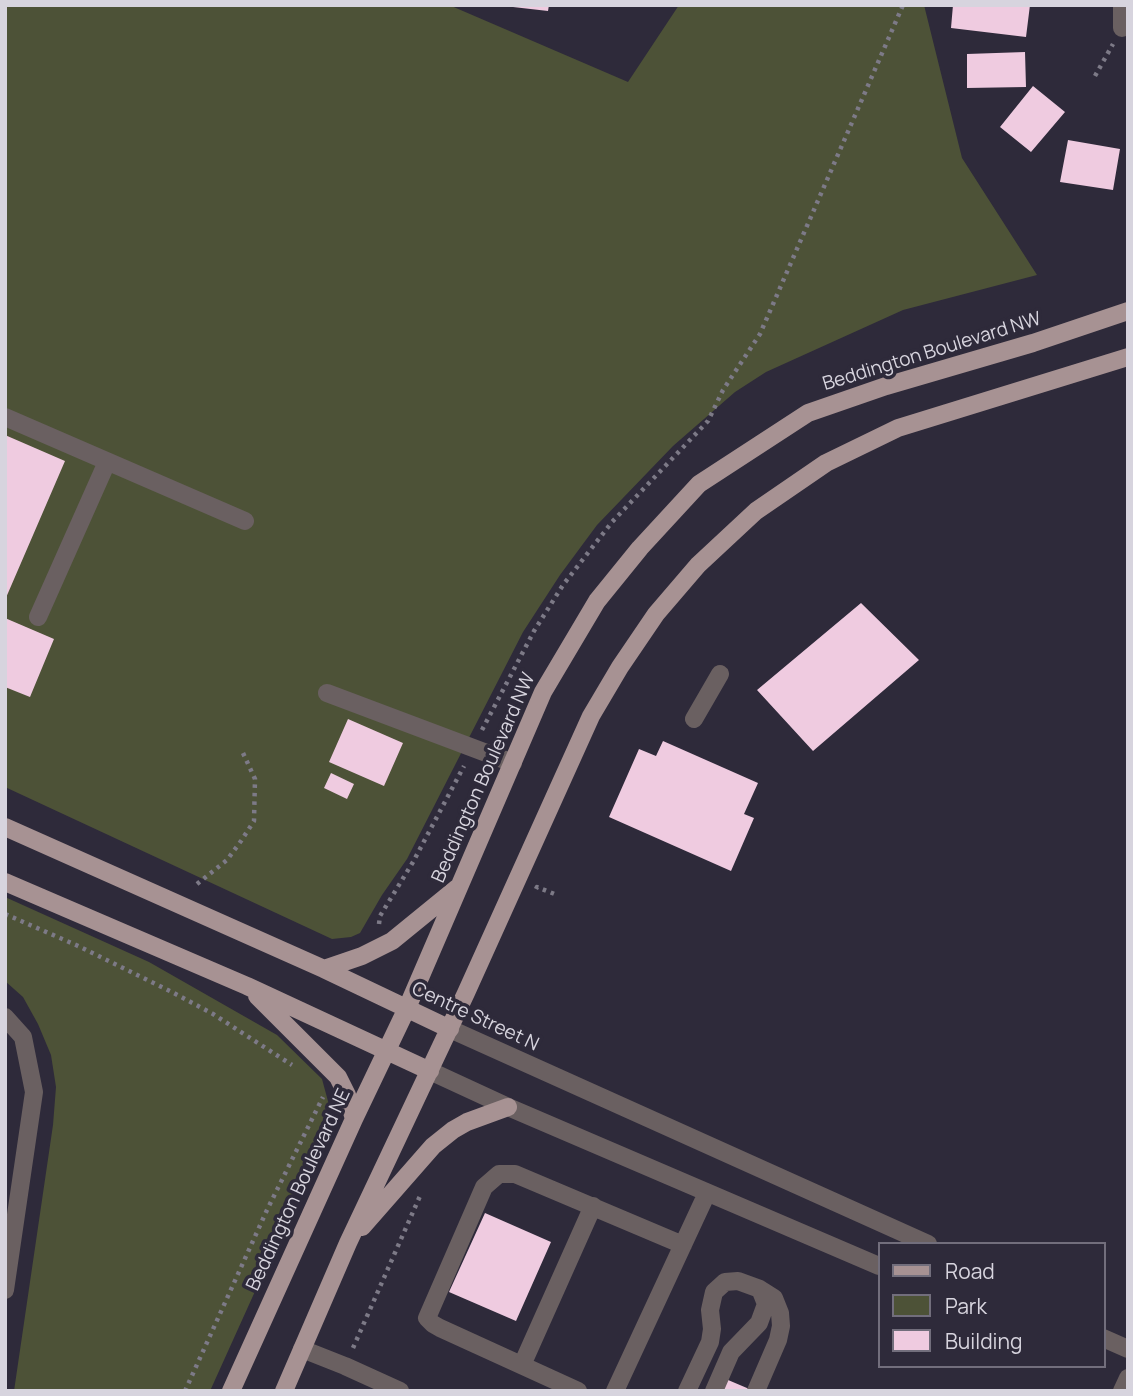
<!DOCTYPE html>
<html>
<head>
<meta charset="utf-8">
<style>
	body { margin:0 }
	#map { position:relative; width:1133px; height:1396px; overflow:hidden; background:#2e2a3a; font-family:Manrope,sans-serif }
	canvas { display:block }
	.frame { position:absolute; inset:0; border:7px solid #d7d4de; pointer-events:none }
	.legend { position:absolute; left:878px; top:1242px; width:228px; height:126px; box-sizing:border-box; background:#2e2a3a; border:2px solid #726e7c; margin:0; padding:9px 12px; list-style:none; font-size:21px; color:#d7d4de }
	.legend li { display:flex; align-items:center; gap:14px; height:35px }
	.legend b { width:35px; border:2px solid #726e7c }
</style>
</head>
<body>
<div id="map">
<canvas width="1133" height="1396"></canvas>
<div class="frame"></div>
<ul class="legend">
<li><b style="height:9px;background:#a79293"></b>Road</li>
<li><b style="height:19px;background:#4d5237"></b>Park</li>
<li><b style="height:19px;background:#efcbe0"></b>Building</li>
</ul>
</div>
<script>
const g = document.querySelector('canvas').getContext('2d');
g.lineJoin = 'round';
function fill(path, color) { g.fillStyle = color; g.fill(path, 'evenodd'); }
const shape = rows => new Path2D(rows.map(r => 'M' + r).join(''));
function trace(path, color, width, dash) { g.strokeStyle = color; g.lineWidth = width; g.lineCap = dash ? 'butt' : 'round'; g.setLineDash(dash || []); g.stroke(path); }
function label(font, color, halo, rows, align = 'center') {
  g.font = font + ' Manrope,sans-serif'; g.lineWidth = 7; g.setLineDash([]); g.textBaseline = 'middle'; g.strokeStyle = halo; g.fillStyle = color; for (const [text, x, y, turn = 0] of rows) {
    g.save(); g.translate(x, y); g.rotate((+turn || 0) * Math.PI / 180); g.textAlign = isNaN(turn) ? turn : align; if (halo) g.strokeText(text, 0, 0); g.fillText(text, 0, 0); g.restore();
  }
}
fill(shape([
	[5,5,449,5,628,82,679,5,924,5,962,158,1037,275,903,310,766,372,735,392,673,446,597,525,560,575,523,632,407,859,382,895,360,933,351,937,332,939,5,787],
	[5,897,149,962,277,1035,322,1079,329,1105,323,1138,299,1194,210,1391,14,1391,53,1125,56,1087,51,1055,38,1024,23,997,5,981]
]), '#4d5237');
fill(shape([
	[513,5,549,5,548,11,513,7],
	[953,5,1030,5,1026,37,951,28],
	[1025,52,1026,87,967,88,967,54],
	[1033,86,1065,112,1031,152,1000,127],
	[1068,140,1120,149,1113,190,1060,182],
	[5,435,65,461,5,600],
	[861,603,919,660,813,751,757,690],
	[5,618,54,639,30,697,5,687],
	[348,719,403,743,384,786,329,762],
	[663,741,758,783,744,814,754,818,731,871,609,817,639,749,656,756],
	[331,773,354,784,347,799,324,788],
	[485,1213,551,1242,516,1321,449,1292],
	[713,1373,721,1377,754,1391,705,1391]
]), '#efcbe0');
trace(shape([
	[1095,76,1113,44],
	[482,730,534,631,563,585,612,522,708,421,723,390,760,334,903,5],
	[197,884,227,860,241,841,254,821,255,779,243,753],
	[536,889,537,887,557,895],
	[5,914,76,945,170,991,213,1014,292,1065],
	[379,924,380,916,413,862,464,766],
	[353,1348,420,1196],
	[185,1391,267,1210,323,1097]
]), '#7d7a87', 4.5, [3.5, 5]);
trace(shape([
	[1122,28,1122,5],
	[5,417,245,521],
	[38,617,107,462],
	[327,693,513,763],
	[694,719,720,674],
	[5,1017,23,1037,34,1092,5,1290],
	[450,1029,928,1244],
	[430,1071,508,1107,879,1266],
	[1103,1338,1128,1349],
	[302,1349,345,1366,400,1391],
	[522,1365,593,1206],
	[578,1391,440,1328,433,1324,427,1318,484,1187,499,1174,515,1174,683,1245],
	[615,1391,707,1193],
	[687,1391,710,1342,712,1329,710,1310,714,1292,725,1282,738,1281,760,1289,766,1304,759,1323,731,1352,714,1391],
	[756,1391,778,1340,781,1326,780,1313,774,1298,763,1291],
	[1122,1391,1128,1378]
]), '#6a6061', 18);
trace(shape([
	[5,827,324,969,450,1029],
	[5,882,247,986,430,1071],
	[324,969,362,956,392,941,457,888],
	[257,996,338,1077,347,1095,354,1119],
	[362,1227,433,1146,453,1130,467,1122,508,1107],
	[231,1391,354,1119,407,1008,543,692,597,601,640,548,699,484,808,413,886,386,1033,343,1128,311],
	[284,1391,348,1243,466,993,591,716,620,667,656,614,698,565,756,511,826,463,898,428,1128,357]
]), '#a79293', 18);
label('19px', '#d7d4de', '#2e2a3a', [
	["Beddington Boulevard NW",932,352,-17],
	["Beddington Boulevard NW",484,778,-66],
	["Centre Street N",475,1017,25],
	["Beddington Boulevard NE",299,1190,-65]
]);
</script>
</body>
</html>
